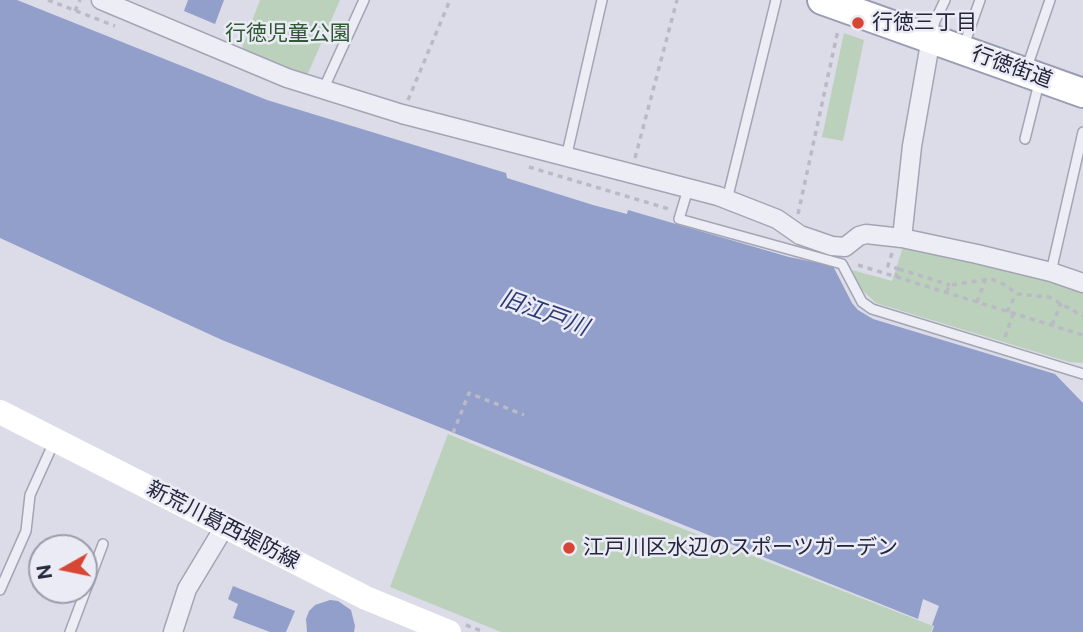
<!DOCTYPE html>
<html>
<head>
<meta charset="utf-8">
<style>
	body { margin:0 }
	#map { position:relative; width:1083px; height:632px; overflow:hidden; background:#dbdce7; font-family:"Public Sans",sans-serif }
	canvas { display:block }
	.north { position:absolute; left:28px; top:534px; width:70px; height:70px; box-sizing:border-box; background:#eaebf4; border:2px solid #9b9cab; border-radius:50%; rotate:261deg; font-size:19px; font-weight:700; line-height:28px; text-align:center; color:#24263d }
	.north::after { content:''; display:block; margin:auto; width:24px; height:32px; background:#d74634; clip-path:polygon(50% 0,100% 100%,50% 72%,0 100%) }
</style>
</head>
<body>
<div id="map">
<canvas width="1083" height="632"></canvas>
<div class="north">N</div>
</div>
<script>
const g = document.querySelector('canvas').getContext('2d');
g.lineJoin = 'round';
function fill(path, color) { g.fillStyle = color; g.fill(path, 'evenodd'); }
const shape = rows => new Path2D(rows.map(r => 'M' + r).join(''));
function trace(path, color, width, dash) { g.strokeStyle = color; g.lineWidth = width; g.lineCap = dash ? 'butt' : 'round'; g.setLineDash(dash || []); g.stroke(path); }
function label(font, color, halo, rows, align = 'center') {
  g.font = font + ' "Public Sans","Noto Sans JP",sans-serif'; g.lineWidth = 5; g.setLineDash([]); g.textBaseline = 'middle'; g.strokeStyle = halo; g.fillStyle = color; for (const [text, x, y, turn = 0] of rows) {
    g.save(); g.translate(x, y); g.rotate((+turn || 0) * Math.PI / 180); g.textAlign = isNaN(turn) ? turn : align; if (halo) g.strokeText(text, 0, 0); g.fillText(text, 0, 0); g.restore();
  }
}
fill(shape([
	[260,0,340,0,306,78,241,51],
	[844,33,864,40,843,141,822,137],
	[904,244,975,259,1083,290,1083,363,1069,362,876,303,862,290,852,270,892,281],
	[448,434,632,509,933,626,931,632,501,632,390,587]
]), '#bbd1bb');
fill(shape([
	[0,0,17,0,267,100,506,173,507,178,593,205,627,214,628,210,789,257,833,266,852,303,858,310,873,319,1055,374,1083,403,1083,632,932,632,934,626,932,625,939,606,923,599,918,619,222,340,0,238],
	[188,0,224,0,215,24,184,11],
	[233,586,295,611,286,632,270,632,233,618,238,604,228,599],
	[330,600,338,601,351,610,355,626,354,632,307,632,306,619,309,611,315,605]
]), '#929fca');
const service = shape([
	[931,37,935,21,945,0],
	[963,48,980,0],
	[1026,70,1050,0],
	[323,90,364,0],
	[1025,139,1039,83],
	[566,158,602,0],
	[688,189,679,219,842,264,862,302,872,309,1083,374],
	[727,200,776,0],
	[1051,272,1083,132],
	[0,590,26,531,30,495,54,442],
	[70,632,103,544]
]);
const minor = shape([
	[101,0,287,78,402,114,718,196,777,219,800,235,832,246,845,247,859,236,866,234,902,238,977,254,1051,272,1083,283],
	[902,238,912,146,931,38],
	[173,632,187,589,225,526]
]);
const primary = shape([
	[822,0,1083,93]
]);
trace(service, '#a4a5b4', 12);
trace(minor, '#a4a5b4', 21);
trace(primary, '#999db3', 32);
trace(shape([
	[48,0,115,26],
	[75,11,80,0],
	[408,100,450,0],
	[635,158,677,0],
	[529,167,669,209],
	[798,214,838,30],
	[892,253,888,266,899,269,896,277],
	[858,265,1083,335],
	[899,269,950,285],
	[946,292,950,285,991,279,1006,285,1016,294,1049,297,1083,316],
	[977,302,986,278],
	[1007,312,1016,294],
	[1052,325,1061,303],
	[1005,337,1013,314],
	[453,433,469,393,524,415],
	[466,625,484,632]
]), '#b9bac5', 3.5, [5, 5]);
trace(service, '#edeef5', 9);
trace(minor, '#edeef5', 18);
trace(shape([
	[0,412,366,598,449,632]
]), '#fff', 24);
trace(primary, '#fff', 28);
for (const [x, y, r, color] of [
	[858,23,7,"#d74634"],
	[569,548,7,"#d74634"]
]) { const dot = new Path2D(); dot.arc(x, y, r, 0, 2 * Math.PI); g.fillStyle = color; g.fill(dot); trace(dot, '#eaebf4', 2.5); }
label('21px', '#24263d', '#eaebf4', [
	["行徳三丁目",872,23],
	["江戸川区水辺のスポーツガーデン",583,548]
], 'left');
label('21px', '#305a33', '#eaebf4', [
	["行徳児童公園",288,34]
]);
label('21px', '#24263d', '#eaebf4', [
	["行徳街道",1012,67,20],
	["新荒川葛西堤防線",223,525,27]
]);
label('italic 23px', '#2b3974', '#eaebf4', [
	["旧江戸川",544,313,20]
]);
</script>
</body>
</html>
